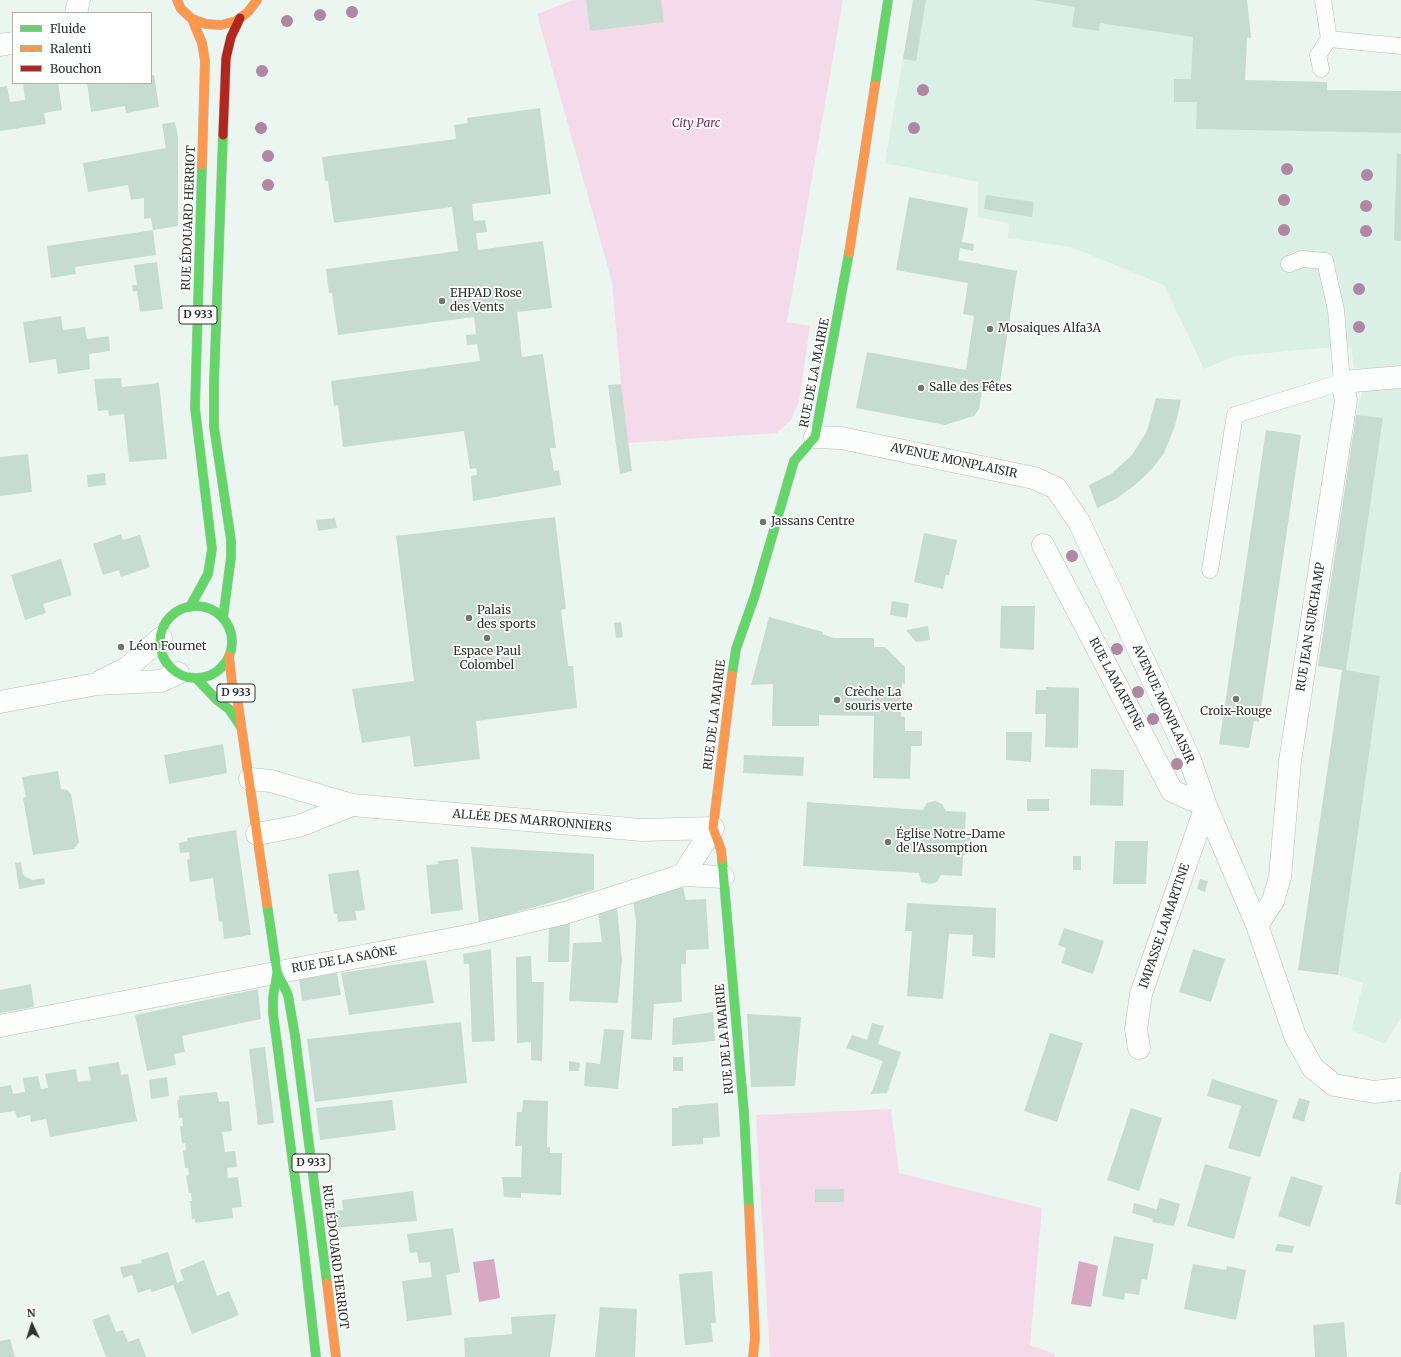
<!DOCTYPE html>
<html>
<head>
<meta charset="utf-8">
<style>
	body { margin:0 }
	#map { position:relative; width:1401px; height:1357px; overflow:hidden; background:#ebf6f1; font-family:Merriweather,serif }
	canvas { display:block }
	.legend { position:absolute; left:12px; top:12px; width:140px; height:72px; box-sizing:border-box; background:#fff; border:1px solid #aaadac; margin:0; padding:5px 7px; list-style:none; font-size:12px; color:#2b332f }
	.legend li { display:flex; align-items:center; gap:8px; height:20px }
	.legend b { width:20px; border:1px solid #aaadac }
	.north { position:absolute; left:12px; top:1305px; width:40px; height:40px; -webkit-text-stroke:3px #fff; paint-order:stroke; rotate:356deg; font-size:11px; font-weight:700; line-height:16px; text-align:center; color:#2b332f }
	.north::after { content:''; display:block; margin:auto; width:14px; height:18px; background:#2b332f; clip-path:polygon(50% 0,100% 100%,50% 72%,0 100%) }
</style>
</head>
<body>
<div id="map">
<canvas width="1401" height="1357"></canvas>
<ul class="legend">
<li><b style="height:5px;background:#63d668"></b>Fluide</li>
<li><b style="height:5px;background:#ff974d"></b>Ralenti</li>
<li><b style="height:5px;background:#b3261e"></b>Bouchon</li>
</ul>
<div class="north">N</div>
</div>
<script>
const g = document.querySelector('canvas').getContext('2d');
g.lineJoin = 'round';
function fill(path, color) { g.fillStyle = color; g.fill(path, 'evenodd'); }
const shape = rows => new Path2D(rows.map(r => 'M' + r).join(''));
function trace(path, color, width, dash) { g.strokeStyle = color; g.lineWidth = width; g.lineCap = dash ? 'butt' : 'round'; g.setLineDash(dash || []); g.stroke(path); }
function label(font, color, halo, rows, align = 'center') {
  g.font = font + ' Merriweather,serif'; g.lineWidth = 3.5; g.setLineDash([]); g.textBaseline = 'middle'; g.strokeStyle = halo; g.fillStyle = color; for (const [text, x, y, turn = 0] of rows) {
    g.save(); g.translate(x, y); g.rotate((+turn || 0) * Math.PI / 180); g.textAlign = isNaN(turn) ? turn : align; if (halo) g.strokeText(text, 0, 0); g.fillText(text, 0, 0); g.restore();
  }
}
fill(shape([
	[913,0,1247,0,1251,38,1247,38,1245,80,1327,82,1327,90,1401,91,1401,370,1354,368,1351,348,1320,348,1235,356,1204,369,1164,285,1071,247,1008,238,1009,223,978,217,978,182,885,163],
	[1401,386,1401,1018,1385,1044,1352,1030,1363,983,1338,975,1380,676,1346,670,1383,419,1356,415,1363,388]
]), '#daefe5');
fill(shape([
	[573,0,843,0,787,322,810,326,799,401,791,420,777,433,628,443,621,384,612,282,537,14],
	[891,1109,899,1173,1042,1208,1030,1345,1055,1354,1055,1357,770,1357,756,1115]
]), '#f5dbe9');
fill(shape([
	[494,1259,500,1298,479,1302,473,1262],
	[1079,1261,1098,1266,1091,1307,1071,1304]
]), '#d7a8c2');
fill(shape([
	[586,0,661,0,664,22,590,31],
	[913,0,926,0,916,61,903,59],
	[1032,0,1247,0,1251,38,1247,37,1245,80,1327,82,1327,90,1401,91,1401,133,1196,129,1197,102,1174,102,1174,79,1191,79,1193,37,1100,23,1099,31,1072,27,1075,7],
	[151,75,154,75,159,107,126,113,125,106,91,112,87,83,151,83],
	[23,83,58,83,62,110,44,113,46,124,0,131,0,87,7,86,10,102,25,100],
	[540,108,551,194,472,204,474,221,485,220,487,232,476,233,478,250,543,241,552,308,517,312,522,357,543,354,556,448,550,448,554,471,559,470,561,485,473,501,471,476,477,475,476,468,470,469,464,431,343,447,338,405,334,406,331,381,480,361,477,344,467,345,466,335,476,334,474,317,338,335,332,293,329,293,326,269,458,251,452,207,334,223,328,181,325,181,322,157,456,139,454,125,468,123,467,118],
	[175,122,178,136,178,226,153,230,151,218,144,219,144,198,131,200,128,185,88,192,83,163,166,148,162,124],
	[1397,154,1401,154,1401,241,1394,240],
	[986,195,1034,202,1032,217,984,209],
	[909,197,968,208,962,242,974,244,973,251,960,248,958,260,1017,271,999,389,983,386,979,409,974,416,945,425,856,408,867,352,966,370,974,316,963,314,968,283,896,270],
	[153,230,156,255,75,267,76,274,51,278,47,246],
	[157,262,163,309,140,312,137,291,133,292,132,285,137,285,134,265],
	[61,316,63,330,85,327,87,339,109,336,110,351,89,354,90,369,58,374,56,359,29,363,23,322],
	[121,378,122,387,159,383,167,459,129,462,124,414,109,416,108,410,98,411,94,379],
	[621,384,632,471,620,474,608,385],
	[1156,398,1181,400,1175,426,1164,453,1152,469,1135,485,1116,499,1097,508,1089,485,1111,474,1132,455,1147,431],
	[1356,415,1383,418,1346,670,1380,676,1338,975,1298,970,1342,670,1318,666],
	[1266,430,1301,435,1259,722,1254,721,1249,748,1219,744],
	[28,454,32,492,0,496,0,457],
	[105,473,106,485,88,487,87,475],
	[555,517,566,609,561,610,568,666,573,666,577,708,476,721,480,759,414,767,410,736,362,743,352,689,414,681,396,536],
	[335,518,337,528,318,531,316,520],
	[924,533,957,540,949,575,946,575,943,589,914,582],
	[121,534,123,540,140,535,150,567,121,577,119,570,103,575,93,544],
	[61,559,72,595,43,604,46,613,25,620,11,575],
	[892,601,909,604,907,618,890,615],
	[1001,606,1035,606,1034,650,1000,648],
	[769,617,823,632,822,634,834,638,874,638,874,647,885,647,905,667,905,684,902,683,901,716,905,717,905,731,922,731,922,746,911,746,910,779,873,778,874,716,819,715,819,726,772,726,773,684,751,685],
	[621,622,623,637,616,638,614,623],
	[928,626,930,640,916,642,906,630],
	[1046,687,1079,688,1078,748,1045,747,1046,714,1035,714,1036,690,1046,690],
	[1006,732,1032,732,1031,762,1006,760],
	[223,744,227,773,169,784,164,755],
	[744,755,804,757,803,776,743,773],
	[1091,769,1124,770,1123,806,1090,805],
	[58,771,61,789,67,790,71,794,79,842,74,849,33,855,23,798,26,797,22,777],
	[1027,799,1049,799,1049,811,1027,811],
	[935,801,942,804,946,811,966,812,965,830,970,836,972,844,969,852,963,856,962,876,941,875,937,882,930,884,921,882,919,873,803,866,807,802,923,810,927,803],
	[236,830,251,935,224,939,222,921,219,922,213,878,190,882,187,860,190,859,189,852,180,853,179,843,188,841,187,838],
	[1115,841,1148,841,1146,884,1113,884],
	[471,847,594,854,594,890,479,923],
	[1073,856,1081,856,1081,870,1073,870],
	[458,859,463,910,431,914,426,865,438,864,438,861],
	[21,862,23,875,32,880,44,878,45,884,19,889,15,863],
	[359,870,365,910,355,911,357,920,338,922,337,914,334,914,328,874],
	[1200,879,1208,881,1205,892,1197,889],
	[683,887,686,900,706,899,709,949,686,950,686,964,681,964,682,1002,654,1004,652,1040,631,1039,636,921,633,901],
	[907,903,996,908,995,958,972,956,973,935,949,934,943,999,907,996,912,931,905,931],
	[617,906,622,960,618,1003,569,1001,573,943,602,942,598,911],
	[570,921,569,962,548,962,549,926],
	[1064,928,1104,941,1093,974,1061,963,1066,948,1058,945],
	[491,949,495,1041,472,1042,469,964,464,964,463,954],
	[1193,949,1225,959,1211,1002,1179,992],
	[531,956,532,982,544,982,542,1061,531,1060,531,1042,517,1043,516,957],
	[426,960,434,1003,349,1015,341,973],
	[337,973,341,995,302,1001,299,979],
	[31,984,34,1007,0,1013,0,990],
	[258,989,261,1019,182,1036,185,1052,174,1054,176,1065,147,1071,135,1015],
	[713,1012,715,1041,672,1045,673,1018],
	[747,1014,801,1017,795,1086,751,1087],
	[461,1022,467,1083,315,1102,307,1039],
	[872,1023,884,1026,878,1044,901,1052,887,1093,871,1094,883,1061,846,1048,852,1035,867,1040],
	[604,1029,624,1030,618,1089,584,1086,586,1062,600,1064],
	[1050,1033,1083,1043,1057,1122,1024,1111],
	[265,1047,274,1123,258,1125,249,1049],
	[673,1057,683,1057,683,1071,673,1071],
	[569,1061,580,1063,579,1071,569,1071],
	[119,1062,121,1075,128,1074,137,1121,50,1137,46,1119,31,1122,30,1115,17,1118,15,1111,0,1113,0,1087,11,1085,13,1094,25,1092,23,1078,38,1076,41,1089,48,1088,45,1074,76,1069,78,1082,91,1080,88,1067],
	[167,1077,169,1096,151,1099,149,1080],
	[1212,1079,1278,1100,1260,1157,1228,1148,1241,1106,1207,1096],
	[217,1092,219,1102,229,1101,232,1131,222,1132,225,1152,235,1151,237,1167,227,1168,228,1178,238,1177,242,1207,232,1208,233,1218,195,1223,195,1219,192,1219,190,1201,192,1201,191,1193,189,1193,186,1176,189,1175,188,1168,185,1168,183,1151,186,1150,185,1143,182,1144,180,1126,183,1126,182,1118,179,1118,177,1100,179,1100,179,1096],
	[1299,1098,1310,1101,1304,1122,1292,1118],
	[392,1100,396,1130,320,1140,316,1108],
	[523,1100,548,1101,547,1147,550,1147,550,1153,562,1153,561,1195,521,1193,521,1198,504,1197,502,1177,521,1177,522,1146,515,1146,517,1112,522,1112],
	[718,1103,720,1137,703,1138,703,1144,672,1146,672,1108,679,1108,679,1106],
	[1131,1108,1162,1118,1139,1191,1107,1180],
	[1205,1164,1251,1177,1234,1239,1187,1226],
	[1400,1172,1401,1172,1401,1205,1395,1204],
	[1291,1176,1323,1186,1310,1227,1278,1216],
	[815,1189,844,1189,844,1202,815,1202],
	[413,1191,417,1221,332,1228,330,1212,343,1210,342,1200],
	[1160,1198,1180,1204,1174,1226,1152,1222,1153,1219,1132,1213,1134,1203,1156,1209,1155,1214],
	[453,1228,460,1272,446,1275,452,1315,407,1321,402,1281,432,1277,430,1262,419,1263,417,1252,410,1253,407,1234],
	[1114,1236,1154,1244,1147,1280,1142,1279,1139,1295,1125,1293,1124,1300,1102,1296],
	[1277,1244,1294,1246,1292,1253,1275,1251],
	[168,1252,177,1283,184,1280,180,1270,204,1260,217,1296,229,1291,239,1315,192,1334,173,1285,152,1292,150,1289,138,1293,132,1275,123,1278,120,1267,142,1263,141,1260],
	[1193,1264,1226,1270,1227,1266,1246,1270,1236,1320,1184,1309],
	[712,1271,716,1323,711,1323,713,1342,685,1345,679,1274],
	[600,1307,637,1309,635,1357,595,1357],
	[109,1314,116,1332,123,1330,128,1342,139,1338,146,1357,106,1357,92,1320],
	[556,1314,550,1357,465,1357,464,1338,512,1334,511,1317],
	[1344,1322,1347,1357,1315,1357,1313,1325],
	[10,1339,15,1357,0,1357,0,1341]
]), '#c6dcd2');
const lane = shape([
	[1323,0,1329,39,1401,46],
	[1321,69,1318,55,1329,39],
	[1210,570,1235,415,1342,382,1336,310,1325,261,1302,259,1289,264]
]);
const street = shape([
	[76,13,79,0],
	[0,45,13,43],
	[815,437,841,438,1034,478,1056,488,1079,522,1190,760,1206,806,1257,925,1295,1036,1313,1068,1334,1085,1374,1092,1401,1089],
	[1043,545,1172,791,1206,806,1141,994,1136,1029,1139,1048],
	[101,681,127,668,161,638],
	[0,702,97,684,161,681,178,673],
	[250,779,271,781,352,805,642,830,713,828],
	[257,834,299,826,352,805],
	[683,875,713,828],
	[1257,925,1273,901,1280,877,1290,761,1346,400,1342,382,1401,377],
	[0,1026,472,935,565,913,683,875,723,877]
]);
const fast = shape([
	[875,85,888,0],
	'160 642a36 36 0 1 1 72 0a36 36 0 1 1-72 0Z',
	[190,607,208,574,212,549,195,408,202,165],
	[223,618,231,557,231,540,214,427,214,382,223,135],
	[732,675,736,649,755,595,794,461,815,437,849,253],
	[196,678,217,700,229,709,241,727],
	[722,859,744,1113,749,1208],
	[267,904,277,972,273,998,273,1013,301,1224,316,1357],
	[277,972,288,995,295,1036,327,1283]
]);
const slow = shape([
	[177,0,181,9,192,19,206,24,221,25,236,21,248,12,257,0],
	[192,19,202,43,205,61,202,165],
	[849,253,875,85],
	[229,656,232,683,237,697,267,904],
	[722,859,721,850,713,828,732,675],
	[749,1208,755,1338,753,1357],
	[327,1283,336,1357]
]);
const jam = shape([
	[223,135,226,58,231,37,240,18]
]);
trace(lane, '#b4bdb9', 17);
trace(street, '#b4bdb9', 23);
trace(fast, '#b4bdb9', 10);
trace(slow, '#b4bdb9', 10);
trace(jam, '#b4bdb9', 10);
trace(lane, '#fcfefd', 16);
trace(street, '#fcfefd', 22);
trace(fast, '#63d668', 9);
trace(slow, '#ff974d', 9);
trace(jam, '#b3261e', 9);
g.fillStyle = '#b086a1';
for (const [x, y] of [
	[352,12],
	[320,15],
	[287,21],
	[262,71],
	[923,90],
	[261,128],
	[914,128],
	[268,156],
	[1287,169],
	[1367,175],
	[268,185],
	[1284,200],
	[1366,206],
	[1284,230],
	[1366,231],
	[1359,289],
	[1359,327],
	[1072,556],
	[1117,649],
	[1138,692],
	[1153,719],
	[1177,764]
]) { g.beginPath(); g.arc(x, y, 6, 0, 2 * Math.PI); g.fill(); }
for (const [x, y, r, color] of [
	[442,301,4,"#6e7773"],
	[990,329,4,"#6e7773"],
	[921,388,4,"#6e7773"],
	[763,522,4,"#6e7773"],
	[469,618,4,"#6e7773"],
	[487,638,4,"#6e7773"],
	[121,647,4,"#6e7773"],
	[1236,699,4,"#6e7773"],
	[837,700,4,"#6e7773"],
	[888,842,4,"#6e7773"]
]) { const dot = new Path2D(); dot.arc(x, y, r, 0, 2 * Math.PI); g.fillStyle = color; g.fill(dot); trace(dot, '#fff', 1.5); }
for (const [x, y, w] of [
	[198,315,38],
	[236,693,38],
	[311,1163,38]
]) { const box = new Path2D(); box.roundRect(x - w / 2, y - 9, w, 18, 3); g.fillStyle = '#fff'; g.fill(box); trace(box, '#2b332f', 1); }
label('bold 11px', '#2b332f', null, [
	["D 933",198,315],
	["D 933",236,693],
	["D 933",311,1163]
]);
label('italic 12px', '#802a5f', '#fff', [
	["City Parc",696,124]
]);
label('12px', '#2b332f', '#fff', [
	["RUE ÉDOUARD HERRIOT",189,218,-88],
	["RUE DE LA MAIRIE",815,373,-79],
	["AVENUE MONPLAISIR",954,461,12],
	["RUE JEAN SURCHAMP",1311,627,-81],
	["RUE LAMARTINE",1116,684,62],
	["AVENUE MONPLAISIR",1163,704,65],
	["RUE DE LA MAIRIE",715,715,-83],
	["ALLÉE DES MARRONNIERS",532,821,5],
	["IMPASSE LAMARTINE",1165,926,-71],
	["RUE DE LA SAÔNE",344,960,-10],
	["RUE DE LA MAIRIE",725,1039,-95],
	["RUE ÉDOUARD HERRIOT",335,1257,83]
]);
label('12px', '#2b332f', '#fff', [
	["EHPAD Rose",450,294],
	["des Vents",450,308],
	["Mosaiques Alfa3A",998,329],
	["Salle des Fêtes",929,388],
	["Jassans Centre",771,522],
	["Palais",477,611],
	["des sports",477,625],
	["Léon Fournet",129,647],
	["Espace Paul",487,652,"center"],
	["Colombel",487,666,"center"],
	["Crèche La",845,693],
	["souris verte",845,707],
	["Croix-Rouge",1236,712,"center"],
	["Église Notre-Dame",896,835],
	["de l'Assomption",896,849]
], 'left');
</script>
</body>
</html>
